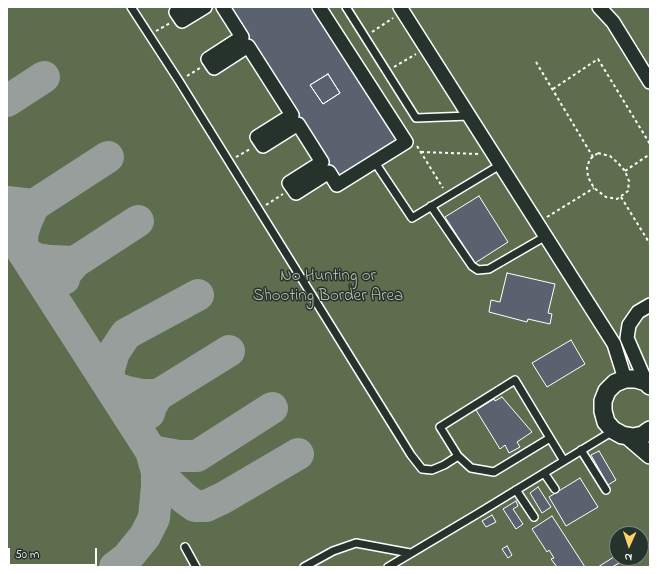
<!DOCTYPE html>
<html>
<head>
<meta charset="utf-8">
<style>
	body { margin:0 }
	#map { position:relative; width:657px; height:574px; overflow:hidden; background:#303c3a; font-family:"Indie Flower",sans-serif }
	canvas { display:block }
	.frame { position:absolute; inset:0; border:8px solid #fff; pointer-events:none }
	.north { position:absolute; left:609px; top:526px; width:40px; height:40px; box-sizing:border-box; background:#26332d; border:1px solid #7d8581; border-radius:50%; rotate:183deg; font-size:11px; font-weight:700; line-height:16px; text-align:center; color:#fff }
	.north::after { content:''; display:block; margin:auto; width:14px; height:18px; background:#ffd166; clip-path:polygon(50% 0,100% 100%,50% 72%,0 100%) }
	.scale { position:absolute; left:8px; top:548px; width:89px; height:18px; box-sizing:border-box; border:2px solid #fff; border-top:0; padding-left:5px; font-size:12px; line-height:14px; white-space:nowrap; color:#fff; -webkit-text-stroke:3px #26332d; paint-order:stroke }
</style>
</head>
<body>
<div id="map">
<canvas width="657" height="574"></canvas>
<div class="frame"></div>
<div class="north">N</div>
<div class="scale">50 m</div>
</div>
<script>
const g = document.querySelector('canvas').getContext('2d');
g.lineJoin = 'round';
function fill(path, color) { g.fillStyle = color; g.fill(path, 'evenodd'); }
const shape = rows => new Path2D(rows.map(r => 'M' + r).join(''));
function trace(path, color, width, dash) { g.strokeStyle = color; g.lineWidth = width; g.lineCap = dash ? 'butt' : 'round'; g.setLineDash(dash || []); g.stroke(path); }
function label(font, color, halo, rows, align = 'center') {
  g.font = font + ' "Indie Flower",sans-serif'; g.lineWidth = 3; g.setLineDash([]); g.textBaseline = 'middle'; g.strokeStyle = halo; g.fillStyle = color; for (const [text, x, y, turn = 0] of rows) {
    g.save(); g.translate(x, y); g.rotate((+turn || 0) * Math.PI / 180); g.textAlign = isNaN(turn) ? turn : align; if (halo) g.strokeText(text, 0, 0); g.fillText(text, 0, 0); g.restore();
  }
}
fill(shape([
	[7,7,650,7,650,567,7,567],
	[617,534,641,534,641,558,617,558]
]), '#5e6d4e');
trace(shape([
	[7,101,44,77],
	[7,202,34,205],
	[7,227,151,451,157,472,157,486,154,518,145,536,127,558,115,567],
	[75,262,51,261,37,259,23,252,22,235,26,222,34,205,108,157],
	[64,279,65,274,75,262,138,221],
	[158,395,141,395,127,392,109,386,109,369,114,352,126,334,198,295],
	[149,413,151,406,158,395,229,351],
	[151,451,179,456,197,456,272,408],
	[157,472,184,498,195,506,206,506,223,498,298,454]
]), '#989e9c', 32);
const building = shape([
	[223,7,319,7,406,142,337,185,223,7],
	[328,74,340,93,323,104,310,85,328,74],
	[328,74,340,93,323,104,310,85,328,74],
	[479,196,508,242,475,263,445,217,479,196],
	[507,273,555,284,548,313,552,314,550,324,528,319,527,322,489,312,491,300,500,302,507,273],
	[571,340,585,364,547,387,532,363,571,340],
	[502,397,532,432,517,442,520,447,509,453,505,445,500,449,476,410,494,399,495,401,502,397],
	[599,451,616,480,608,485,591,455,599,451],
	[580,478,598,507,566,526,549,497,580,478],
	[538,487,551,507,542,513,530,493,538,487],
	[516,501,518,506,513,509,523,524,516,529,503,509,516,501],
	[492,515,496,522,486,527,482,521,492,515],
	[552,516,585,567,557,567,551,559,554,558,549,550,547,552,532,529,552,516],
	[507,546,512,555,508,558,502,549,507,546],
	[617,555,617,558,626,559,612,567,598,567,617,555]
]);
fill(building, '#5a626f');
trace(building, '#fff', 1);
const service = shape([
	[131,7,179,81,411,455,422,469,432,470,444,465,458,456,471,468,494,472,550,438,564,461],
	[346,7,416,118,469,116],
	[378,167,412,218,500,165],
	[431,206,472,266,478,270,489,269,546,236],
	[581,450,606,490],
	[458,456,440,427,515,380,550,438],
	[544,473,555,489],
	[516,490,534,517],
	[185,547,196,567],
	[304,567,333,551,356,543,410,553],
	[388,567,477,514,613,431]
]);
const minor = shape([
	[184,7,176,12,182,21,205,7],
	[223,7,242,37,208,59,214,68,248,46,292,115,257,137,263,146,298,124,322,162,289,183,296,193,329,172,337,185,406,142,319,7],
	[400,7,614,344,625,379],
	[599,7,613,22,650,82],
	[646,382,627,338,629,325,638,312,650,305]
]);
const tertiary = shape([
	[650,386,646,382,636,379,625,379,615,383,607,391,603,401,603,411,606,422,613,430,622,435,633,437,643,435,650,430],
	[629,437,650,455]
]);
trace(service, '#fff', 10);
trace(minor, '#fff', 16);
trace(tertiary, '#fff', 20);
trace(shape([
	[156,31,170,23],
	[372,32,393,18],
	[536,62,593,157],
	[394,67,416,54],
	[187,76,200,68],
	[553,89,598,59,650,144],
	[417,146,443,188],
	[421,152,479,154],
	[598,153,610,156,618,163,625,171,629,181,628,191,617,199,606,197,594,188,588,177,587,167,590,159,598,153],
	[236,157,250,149],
	[625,171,650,154],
	[621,197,650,244],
	[266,205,283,194],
	[547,217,594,188]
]), '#fff', 2, [3, 3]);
trace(service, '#26332d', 7);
trace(minor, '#26332d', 13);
trace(tertiary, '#26332d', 17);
label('17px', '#b7bdaf', '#26332d', [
	["No Hunting or",328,277],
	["Shooting Border Area",328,297]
]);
</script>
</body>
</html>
